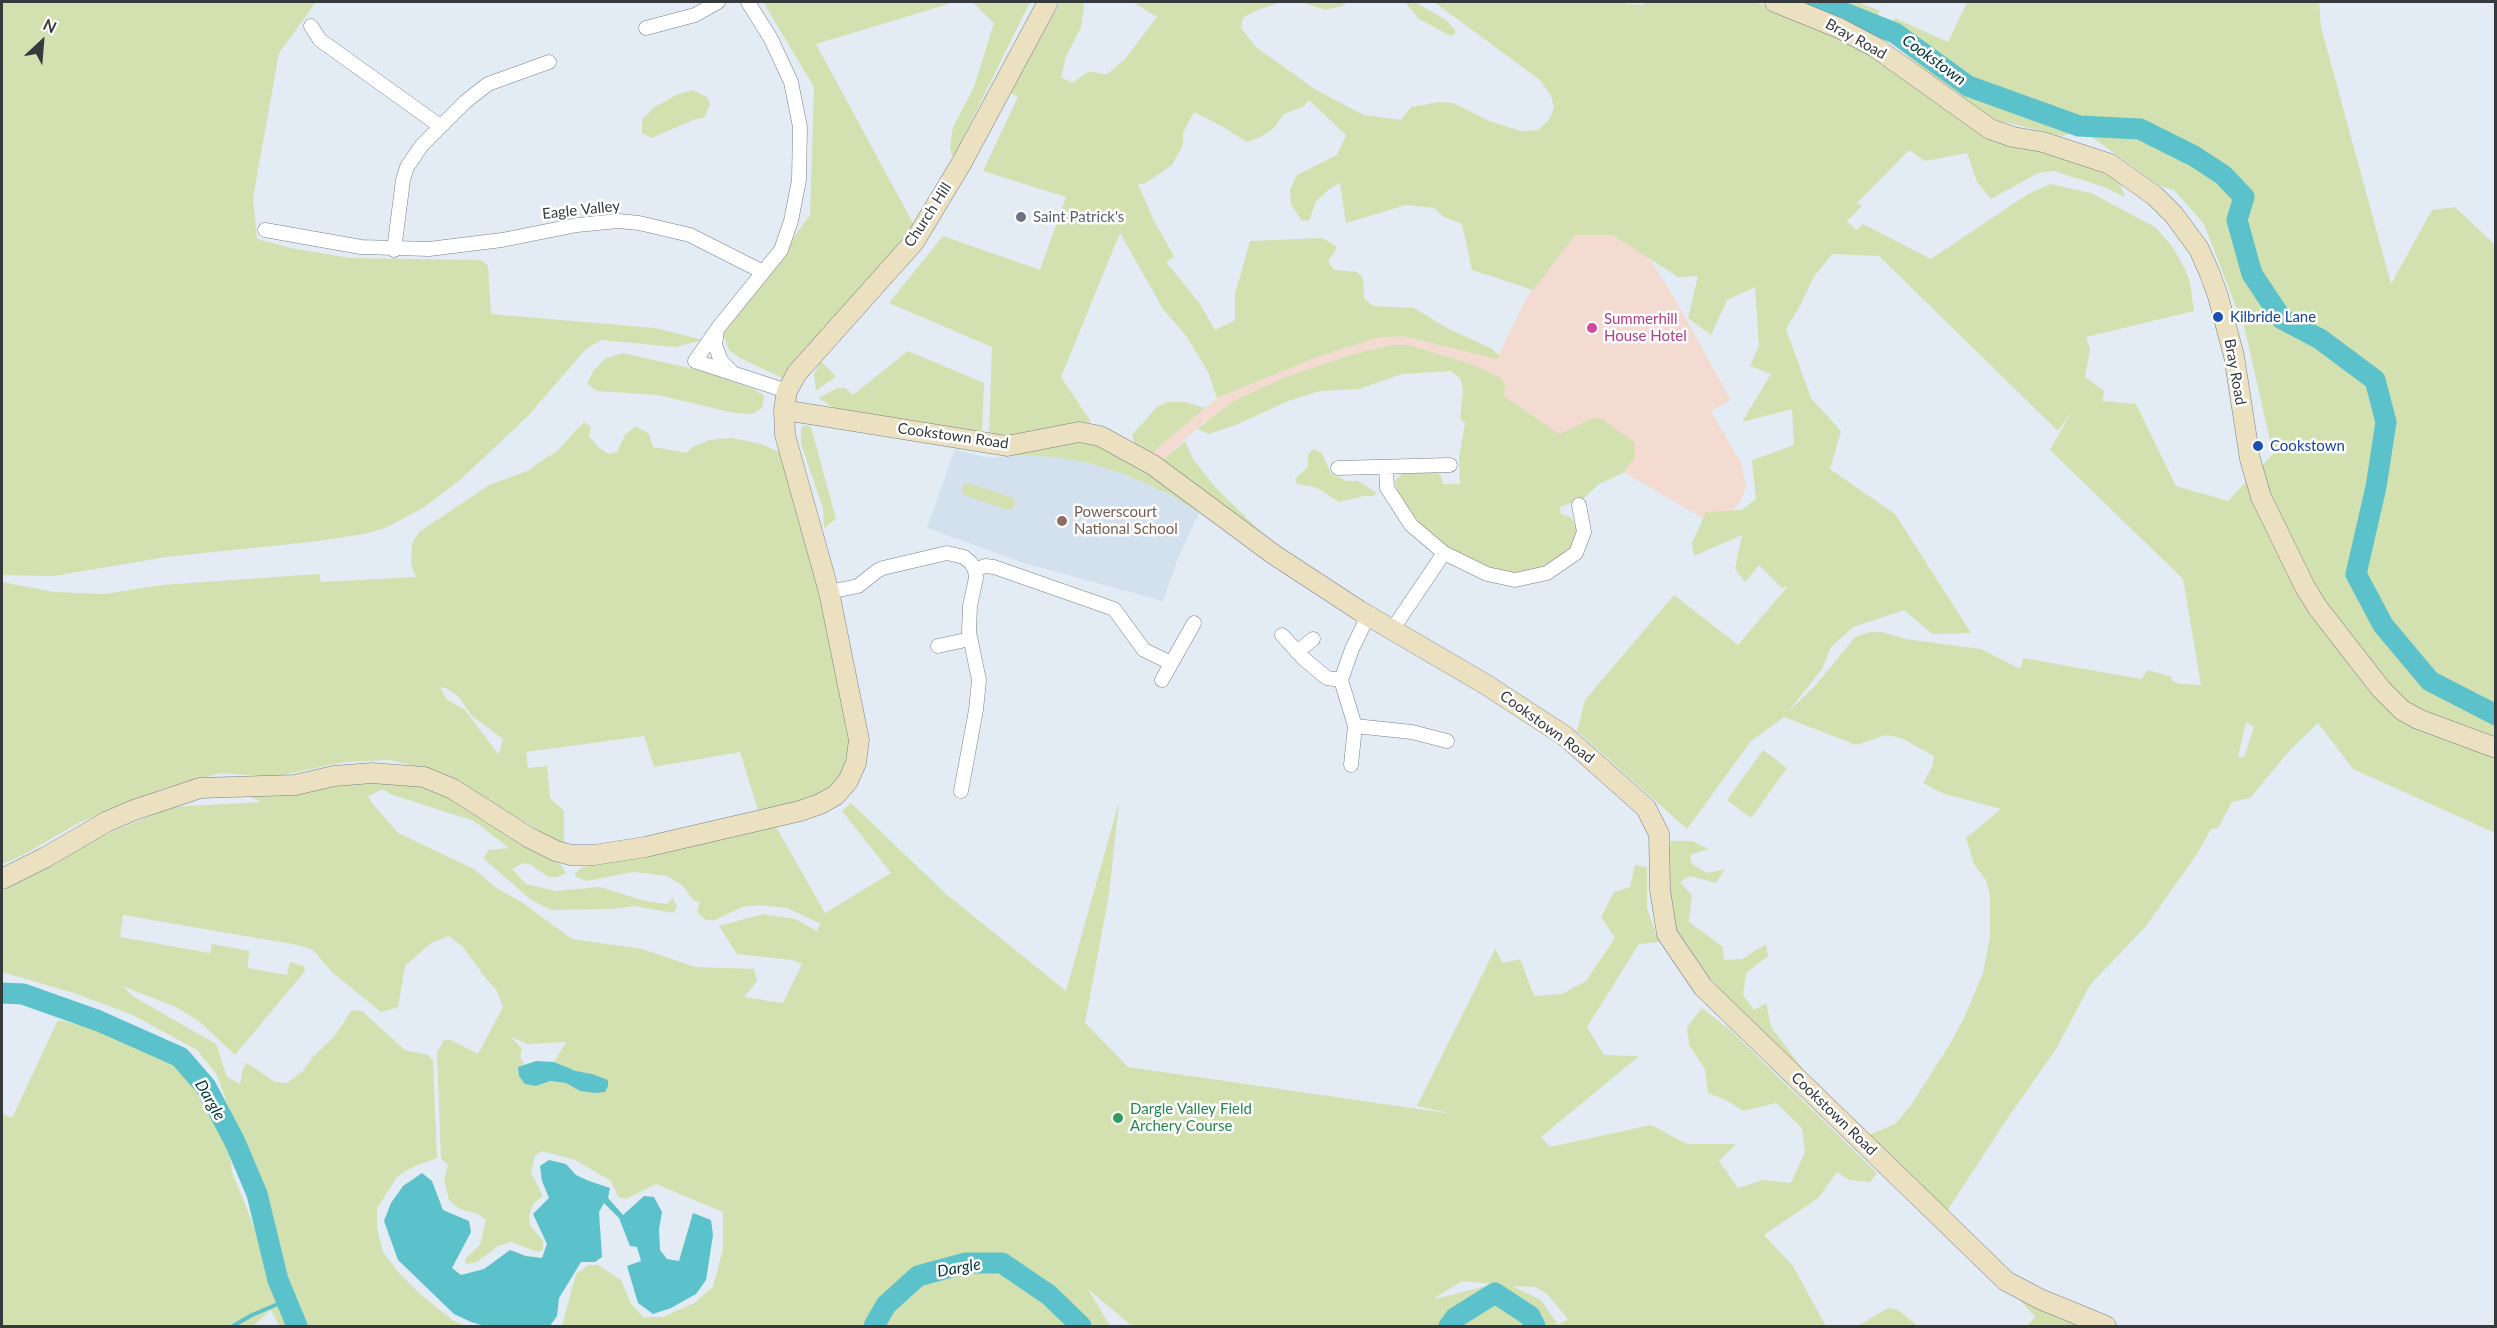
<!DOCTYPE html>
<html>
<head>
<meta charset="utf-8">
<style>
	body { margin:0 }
	#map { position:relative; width:2497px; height:1328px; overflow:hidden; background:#e3ecf4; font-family:Lato,sans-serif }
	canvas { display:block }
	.frame { position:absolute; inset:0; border:3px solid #373a3d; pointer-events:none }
	.north { position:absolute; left:12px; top:12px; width:60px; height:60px; -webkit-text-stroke:4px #fff; paint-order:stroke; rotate:26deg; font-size:16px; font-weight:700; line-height:24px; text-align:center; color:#373a3d }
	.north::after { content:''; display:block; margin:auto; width:21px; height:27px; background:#373a3d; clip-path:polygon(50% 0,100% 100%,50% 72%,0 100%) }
</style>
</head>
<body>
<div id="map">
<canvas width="2497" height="1328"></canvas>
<div class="frame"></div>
<div class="north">N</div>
</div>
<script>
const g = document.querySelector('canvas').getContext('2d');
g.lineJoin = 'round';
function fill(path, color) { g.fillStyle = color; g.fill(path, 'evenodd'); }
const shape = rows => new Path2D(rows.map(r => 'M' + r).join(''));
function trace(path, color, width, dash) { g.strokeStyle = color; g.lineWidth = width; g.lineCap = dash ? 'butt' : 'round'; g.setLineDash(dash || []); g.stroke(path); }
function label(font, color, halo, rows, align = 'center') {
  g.font = font + ' Lato,sans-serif'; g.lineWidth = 5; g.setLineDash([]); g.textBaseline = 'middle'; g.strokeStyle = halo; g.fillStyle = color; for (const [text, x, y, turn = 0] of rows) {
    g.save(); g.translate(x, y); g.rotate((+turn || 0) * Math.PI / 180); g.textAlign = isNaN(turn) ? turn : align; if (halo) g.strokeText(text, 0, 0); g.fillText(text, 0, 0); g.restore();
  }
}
fill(shape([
	[1575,235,1613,235,1649,258,1672,294,1731,400,1711,411,1742,465,1746,488,1740,502,1718,527,1563,437,1504,396,1505,385,1471,364,1409,345,1391,345,1351,355,1288,376,1204,422,1160,462,1150,455,1217,398,1317,357,1376,338,1403,336,1497,358,1527,297]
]), '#f3dbd2');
fill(shape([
	[955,449,987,458,1016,455,1055,457,1089,463,1127,475,1171,495,1199,513,1178,558,1163,601,1024,563,927,528]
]), '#d3e1ee');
fill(shape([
	[2,2,316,2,279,53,253,198,257,239,291,248,350,258,481,260,488,266,491,314,655,328,703,340,675,347,601,340,585,350,527,417,460,480,423,508,385,528,364,534,319,541,166,557,54,576,2,575],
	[763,2,955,2,816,44,914,225,890,263,784,379,740,358,729,350,723,334,810,215,814,87],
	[972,2,1030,2,955,154,952,156,950,147,953,127,974,87,994,23],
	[1061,2,1083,2,1084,7,1081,27,1066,57,1061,77,1072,83,1088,72,1095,72,1106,75,1125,59,1157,17,1133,2,1282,2,1255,11,1243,18,1241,28,1256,47,1316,90,1364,115,1401,120,1411,107,1440,102,1453,103,1489,121,1521,131,1538,130,1549,120,1554,108,1551,96,1540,80,1434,2,1623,2,1626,4,1641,5,1649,2,1753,2,1780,9,1851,41,1849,45,1862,51,1865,47,1929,96,2090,162,2118,179,2125,197,2104,187,2054,171,2038,173,1991,199,1977,182,1967,153,1925,161,1909,150,1857,203,1862,206,1847,221,1856,230,1863,224,1931,259,2028,194,2050,184,2091,193,2155,227,2172,246,2185,269,2190,283,2194,311,2086,337,2090,349,2085,377,2104,391,2103,401,2136,404,2176,486,2228,501,2273,454,2245,330,2204,224,2174,190,2160,186,2082,130,2062,136,1988,118,1958,99,1885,37,1895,18,1948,42,1967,2,2319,2,2321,27,2391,284,2432,210,2455,207,2495,245,2495,833,2353,769,2318,723,2290,750,2250,798,2232,802,2218,828,2211,829,2197,854,2146,926,2090,985,2056,1049,2007,1119,1943,1217,1862,1138,1895,1124,1911,1105,1950,1044,1964,1018,1983,973,1990,937,1990,896,1986,880,1974,864,1966,838,2001,809,1942,793,1923,783,1932,767,1934,756,1901,738,1886,735,1856,745,1784,717,1751,741,1687,829,1577,731,1585,700,1674,595,1738,645,1788,586,1782,588,1759,565,1745,582,1735,569,1742,535,1694,556,1692,543,1706,512,1742,510,1756,499,1752,460,1794,445,1792,409,1742,422,1771,374,1750,366,1759,346,1755,287,1727,300,1711,335,1688,318,1698,276,1678,277,1613,235,1575,235,1533,290,1472,270,1462,224,1444,217,1434,208,1406,205,1346,223,1340,183,1329,189,1316,201,1309,221,1301,220,1291,204,1290,190,1297,175,1337,155,1346,135,1309,100,1304,106,1284,114,1274,128,1259,138,1246,142,1227,129,1194,112,1183,133,1183,145,1172,165,1144,184,1138,184,1153,219,1174,256,1166,262,1200,304,1215,330,1235,320,1235,294,1250,241,1322,238,1336,246,1336,250,1328,261,1334,270,1357,272,1363,278,1364,298,1373,306,1414,308,1445,327,1492,349,1499,355,1497,359,1403,336,1376,338,1317,357,1217,398,1208,372,1187,337,1163,309,1120,233,1061,377,1091,422,1017,437,989,436,992,347,889,303,943,236,1040,270,1066,197,983,171,1018,97,1009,92],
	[1832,254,1879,256,2058,431,2072,411,2050,450,2183,579,2201,685,2180,684,2171,680,2172,677,2148,670,2141,679,2023,658,2021,667,2018,668,1981,649,1905,639,1882,632,1870,632,1855,637,1815,686,1788,712,1822,669,1831,647,1853,627,1904,610,1932,634,1971,633,1895,514,1830,469,1841,431,1811,398,1786,329,1801,304,1813,278],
	[2246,722,2254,727,2244,757,2238,757],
	[1301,2,1347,2,1342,6,1326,10],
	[1405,2,1415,2,1446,20,1455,30,1455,34,1451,36,1419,19],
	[1807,2,1858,2,1880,11,1871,27,1867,28],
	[693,90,708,98,710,104,705,117,693,120,652,138,642,133,642,120,653,108,676,95],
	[1391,345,1409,345,1471,364,1499,377,1505,385,1504,396,1559,434,1594,418,1603,420,1634,442,1635,457,1623,473,1599,484,1584,498,1560,507,1561,514,1570,517,1578,528,1571,548,1552,565,1524,572,1500,574,1479,564,1445,546,1416,522,1399,499,1395,481,1402,474,1436,472,1441,476,1443,484,1460,484,1459,458,1465,423,1460,419,1463,390,1460,378,1450,371,1402,374,1359,389,1320,391,1288,401,1238,424,1209,434,1197,429,1234,401,1288,376,1351,355],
	[908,351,984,383,982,435,836,410,819,398,837,388,845,388,853,395],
	[623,353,706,372,754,389,764,396,762,408,752,414,734,413,658,395,597,391,587,384,593,371,605,359],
	[821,361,836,377,816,390,814,374],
	[1167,402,1185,402,1205,408,1150,455,1136,447,1132,435,1157,407],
	[584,422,591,427,589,436,598,447,609,454,617,452,625,435,636,426,649,434,653,447,687,453,691,448,709,440,732,438,761,444,781,453,831,635,853,745,848,764,831,791,804,803,758,810,740,752,654,767,644,736,526,752,528,768,547,766,550,798,564,811,564,845,439,772,390,760,345,762,273,777,221,773,165,788,80,822,23,855,2,864,2,582,54,592,104,594,162,585,319,574,321,582,416,577,411,564,412,544,419,532,489,485,525,472,557,451],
	[440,687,446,688,459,697,471,715,503,739,499,755,465,710,446,699],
	[805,425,811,427,836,519,824,528,823,508,801,444,801,428],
	[1086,440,1112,446,1160,476,1199,513,1171,495,1127,475,1089,463,1055,457,1016,455,1015,450],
	[1185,441,1193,459,1215,487,1265,536,1260,534,1160,462],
	[1314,449,1322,453,1331,474,1347,481,1358,481,1377,493,1373,496,1364,496,1339,502,1315,487,1297,484,1295,479,1308,467,1308,454],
	[968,483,1014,498,1015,503,1012,509,1004,509,964,495,962,490,963,485],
	[1763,750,1787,768,1751,818,1727,800],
	[353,779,444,787,561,865,566,873,557,877,548,877,530,864,523,863,512,869,526,884,555,891,600,887,645,901,667,904,673,898,677,907,673,913,634,906,613,909,551,910,530,899,483,858,489,850,509,848,474,821,390,794,383,789,368,796,372,803,398,833,474,869,495,887,523,903,572,939,642,949,695,967,754,969,757,981,744,997,783,1003,802,964,792,960,737,954,719,926,763,914,795,919,817,931,821,921,819,923,787,908,759,905,742,907,715,920,706,920,697,912,700,902,693,900,683,886,667,876,633,872,587,881,576,877,575,874,581,868,604,862,775,825,825,913,891,873,842,811,851,803,946,894,1066,991,1119,802,1109,894,1085,1023,1128,1067,1453,1114,1417,1106,1495,949,1503,963,1520,959,1534,996,1562,994,1586,981,1615,938,1601,917,1614,892,1630,887,1635,865,1647,867,1647,908,1659,942,1639,944,1587,1027,1604,1055,1639,1056,1541,1137,1550,1147,1651,1125,1687,1144,1736,1144,1719,1161,1738,1188,1763,1180,1791,1183,1805,1152,1802,1128,1776,1103,1743,1111,1726,1100,1708,1093,1705,1069,1689,1045,1687,1027,1702,1008,1729,1029,1877,1173,1870,1182,1849,1180,1837,1172,1818,1198,1764,1235,1793,1266,1826,1326,1132,1326,1088,1289,1110,1326,562,1326,576,1274,589,1265,598,1265,621,1280,631,1304,643,1317,663,1317,694,1303,713,1287,723,1249,723,1212,656,1184,626,1199,618,1197,611,1181,575,1160,542,1151,535,1156,531,1173,543,1196,533,1204,529,1215,530,1225,543,1241,543,1250,538,1252,511,1242,498,1246,477,1262,466,1264,465,1259,480,1245,486,1220,478,1214,460,1209,449,1200,444,1180,448,1165,441,1159,437,1052,444,1040,451,1040,478,1054,503,1007,496,989,487,980,463,947,449,936,431,943,405,966,398,1007,381,1012,332,972,313,950,298,945,123,915,120,937,210,953,212,944,249,951,248,968,287,975,290,962,304,966,305,971,235,1055,200,1022,176,1007,122,986,134,997,216,1044,227,1077,240,1084,243,1069,247,1063,275,1082,287,1083,303,1071,313,1057,334,1037,351,1011,356,1010,363,1012,405,1050,428,1055,433,1061,437,1158,413,1167,397,1177,377,1208,377,1228,383,1252,398,1272,422,1296,454,1321,466,1326,306,1326,296,1308,271,1227,217,1075,197,1050,133,1015,74,993,2,972,2,891,92,840,172,807,261,802,242,793],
	[511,1037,528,1044,566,1042,554,1062,576,1071,592,1074,580,1091,566,1083,550,1081,536,1086,519,1076,518,1068,524,1064,520,1057,522,1049],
	[1462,1281,1494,1284,1435,1299,1435,1298],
	[1512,1286,1535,1287,1546,1293,1568,1319,1558,1325,1541,1300],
	[1671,841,1692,841,1708,849,1690,855,1692,864,1707,873,1725,869,1716,883,1690,876,1680,882,1692,895,1689,922,1723,947,1724,960,1742,959,1766,944,1768,956,1746,973,1743,995,1754,1010,1766,1003,1771,1027,1808,1076,1798,1071,1711,979,1675,927,1669,890,1668,862],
	[58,1020,140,1039,178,1054,193,1063,214,1092,228,1141,232,1172,252,1222,281,1311,289,1326,279,1326,271,1310,253,1326,2,1326,2,1114,12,1118],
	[2011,1290,2093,1326,2027,1326,2035,1317],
	[1888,1308,1898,1310,1918,1326,1858,1326]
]), '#d3e0af');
fill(shape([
	[536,1061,554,1062,576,1071,592,1074,608,1080,608,1086,605,1092,595,1093,580,1091,566,1083,550,1081,536,1086,525,1084,519,1076,518,1067],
	[549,1160,566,1164,576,1175,589,1181,610,1188,608,1198,623,1215,644,1196,654,1197,662,1212,659,1229,660,1250,667,1259,679,1261,693,1213,711,1220,713,1235,706,1280,696,1294,671,1308,653,1314,638,1303,627,1266,641,1261,637,1247,630,1246,619,1218,604,1203,599,1212,602,1257,595,1262,581,1262,559,1298,557,1316,550,1326,485,1326,471,1322,454,1314,398,1260,384,1221,391,1203,403,1186,422,1173,432,1181,443,1210,469,1221,471,1232,452,1268,461,1275,484,1269,510,1250,526,1256,542,1258,547,1244,533,1214,549,1198,542,1181,540,1166]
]), '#5bc2cb');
trace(shape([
	[233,1326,252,1315,285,1301]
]), '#5bc2cb', 4);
trace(shape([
	[1817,2,1895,33,1968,86,2079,126,2140,129,2194,156,2223,175,2244,197,2237,220,2252,274,2282,319,2320,339,2375,380,2386,422,2376,487,2356,574,2383,625,2430,681,2496,715],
	[2,993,23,994,99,1021,180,1057,206,1087,235,1142,257,1194,278,1280,297,1326],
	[874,1326,886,1305,918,1276,966,1263,1002,1263,1049,1295,1081,1326],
	[1449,1326,1455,1318,1495,1293,1530,1316,1535,1326]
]), '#5bc2cb', 21);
const street = shape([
	[748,2,771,39,791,82,800,127,799,180,791,221,781,250,718,328,695,361,787,391],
	[311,26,320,40,440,126],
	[646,28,695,15,718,2],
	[265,230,361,247,429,249,502,240,577,225,618,221,639,223,690,235,763,272],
	[394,250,403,180,407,167,422,145,465,102,488,84,549,62],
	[717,330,715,345,721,361,731,371],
	[1386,467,1387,488,1411,525,1444,553],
	[1338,468,1450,465],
	[975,570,985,566,994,567,1114,609,1144,650,1171,663],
	[829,592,858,586,877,571,883,568,947,553,964,557,971,563,975,570,976,578,970,606,969,632,979,680,976,710,961,791],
	[1392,630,1444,553,1487,574,1515,580,1547,573,1576,553,1584,532,1579,505],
	[1282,635,1304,659,1327,678,1341,680],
	[938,646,970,639],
	[1297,652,1313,639],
	[1162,680,1194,623],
	[1355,726,1412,732,1447,741],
	[1351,765,1355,726,1341,680,1352,649,1368,616]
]);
const secondary = shape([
	[1775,2,1839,28,1875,47,1990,129,2013,137,2043,142,2110,164,2155,196,2174,215,2199,249,2210,274,2218,296,2234,356,2250,459,2261,497,2305,587,2318,608,2381,689,2402,710,2418,719,2496,748],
	[784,410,1007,446,1079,432,1100,436,1153,465,1273,554,1360,611,1485,684,1565,736,1646,808,1659,834,1660,890,1667,934,1703,987,2006,1281,2040,1299,2106,1326],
	[2,879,46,857,106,822,134,810,200,788,295,785,334,776,372,773,424,777,453,789,528,837,556,851,571,855,594,855,645,847,800,811,820,804,836,795,848,781,856,763,859,740,829,592,785,435,784,410,787,391,797,373,914,242,961,164,1048,2]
]);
trace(street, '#787f87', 15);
trace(secondary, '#787f87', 21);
trace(street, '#fff', 14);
trace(secondary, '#ebe1c1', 20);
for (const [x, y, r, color] of [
	[1021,217,6,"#6b7280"],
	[2218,317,6,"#1a4fb4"],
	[1592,328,6,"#d1479c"],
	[2258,446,6,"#1a4fb4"],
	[1062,521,6,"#8d6e63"],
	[1118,1118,6,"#2e9e5b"]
]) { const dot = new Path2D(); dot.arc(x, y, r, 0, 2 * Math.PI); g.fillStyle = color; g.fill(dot); trace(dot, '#fff', 2); }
label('15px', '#373a3d', '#fff', [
	["Bray Road",1856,39,29],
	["Eagle Valley",581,210,-6],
	["Church Hill",928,215,-57],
	["Bray Road",2235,372,80],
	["Cookstown Road",953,436,8],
	["Cookstown Road",1547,727,36],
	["Cookstown Road",1834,1114,44]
]);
label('15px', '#5b616d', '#fff', [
	["Saint Patrick's",1033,217]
], 'left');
label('15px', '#164399', '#fff', [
	["Kilbride Lane",2230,317],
	["Cookstown",2270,446]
], 'left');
label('15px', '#b23c85', '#fff', [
	["Summerhill",1604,319],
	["House Hotel",1604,336]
], 'left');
label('15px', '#785e54', '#fff', [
	["Powerscourt",1074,512],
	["National School",1074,529]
], 'left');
label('15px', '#27864d', '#fff', [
	["Dargle Valley Field",1130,1109],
	["Archery Course",1130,1126]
], 'left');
label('italic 16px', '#013539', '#fff', [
	["Cookstown",1934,60,36],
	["Dargle",210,1100,60],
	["Dargle",959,1268,-10]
]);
</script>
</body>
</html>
